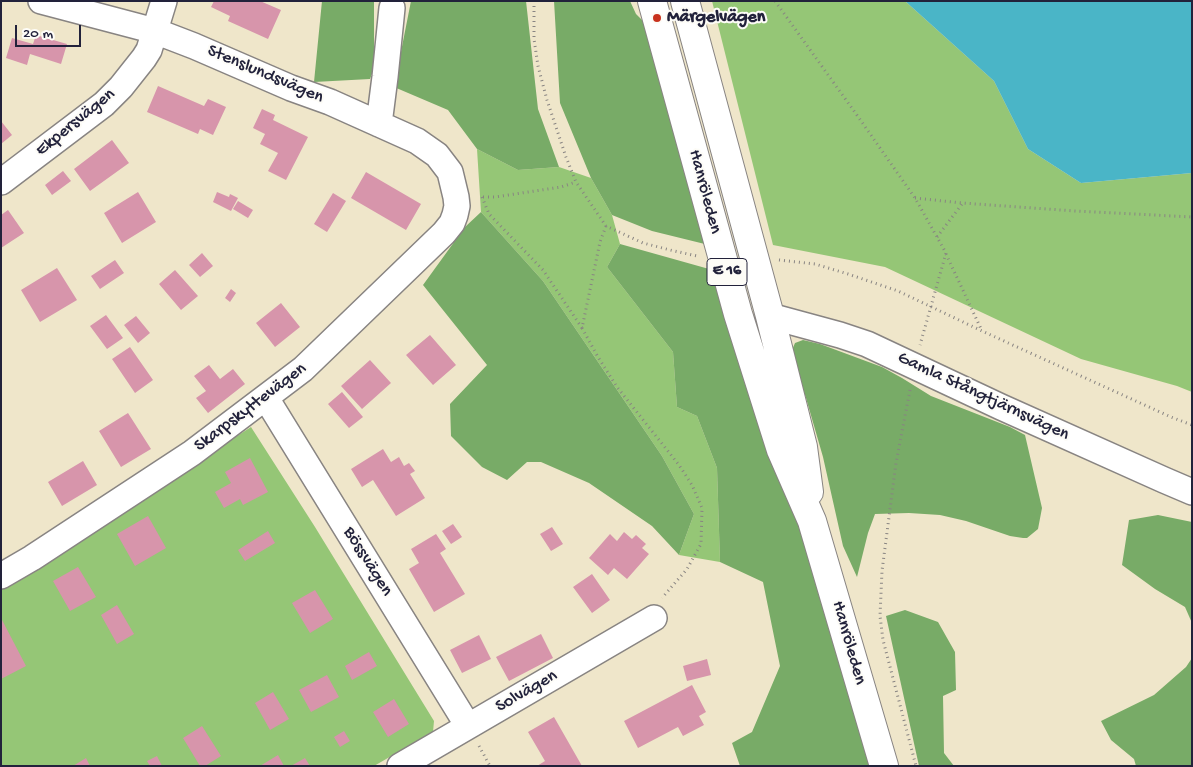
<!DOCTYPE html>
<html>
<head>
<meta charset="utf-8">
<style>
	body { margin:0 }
	#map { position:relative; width:1193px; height:767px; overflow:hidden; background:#efe6ca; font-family:"Gochi Hand",sans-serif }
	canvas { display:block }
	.frame { position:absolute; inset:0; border:2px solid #22223b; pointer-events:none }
	.scale { position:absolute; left:15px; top:25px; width:66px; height:22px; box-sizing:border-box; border:2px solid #22223b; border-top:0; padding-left:6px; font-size:15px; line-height:18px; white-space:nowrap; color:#22223b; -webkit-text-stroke:4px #fdfcf7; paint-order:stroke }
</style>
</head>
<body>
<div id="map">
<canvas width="1193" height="767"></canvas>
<div class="frame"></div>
<div class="scale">20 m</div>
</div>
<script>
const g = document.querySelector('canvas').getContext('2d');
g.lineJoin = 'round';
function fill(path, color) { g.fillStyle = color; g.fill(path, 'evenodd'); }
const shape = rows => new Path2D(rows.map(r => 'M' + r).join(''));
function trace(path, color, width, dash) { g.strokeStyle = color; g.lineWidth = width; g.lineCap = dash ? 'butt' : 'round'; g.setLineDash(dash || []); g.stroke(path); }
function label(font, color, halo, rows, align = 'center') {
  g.font = font + ' "Gochi Hand",sans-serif'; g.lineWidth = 4; g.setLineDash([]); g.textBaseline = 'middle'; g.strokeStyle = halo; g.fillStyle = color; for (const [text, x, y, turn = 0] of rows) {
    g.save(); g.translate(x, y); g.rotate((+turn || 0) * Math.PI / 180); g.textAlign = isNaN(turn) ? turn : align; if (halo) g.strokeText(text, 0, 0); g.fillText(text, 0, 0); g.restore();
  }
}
fill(shape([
	[712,1,905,1,994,81,1028,149,1081,183,1192,173,1192,392,1177,386,1081,359,885,267,773,245],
	[477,149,518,170,559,167,591,178,612,215,620,244,607,267,673,352,677,407,697,416,717,468,720,562,679,555,694,514,662,456,543,281,481,212],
	[251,427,315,527,434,721,433,732,374,766,1,766,1,590,67,550,90,533,158,487]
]), '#95c676');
fill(shape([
	[322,1,374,1,374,68,370,79,314,82],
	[411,1,526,1,538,109,559,167,518,170,477,149,448,110,394,87],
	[554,1,630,1,636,14,663,41,721,248,652,231,612,215,591,178,560,103],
	[481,212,543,281,662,456,694,514,679,555,652,526,589,483,541,462,527,462,507,480,482,467,451,436,450,404,487,365,423,285,465,227],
	[620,244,734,276,875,766,740,766,732,743,752,732,780,666,763,582,720,562,717,468,697,416,677,407,673,352,607,267],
	[803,340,820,344,882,367,902,378,931,396,1010,427,1025,435,1042,508,1038,529,1027,538,1023,538,1010,536,966,521,940,515,909,513,875,514,868,533,857,577,843,546,823,457,806,398,795,367,792,350,795,343],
	[1158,515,1192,522,1192,623,1185,607,1155,589,1122,565,1129,520],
	[905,610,938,622,955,652,956,690,943,696,944,753,954,766,919,766,886,616],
	[1192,658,1192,766,1136,766,1134,759,1111,740,1101,721,1154,695,1186,667]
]), '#78ab67');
fill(shape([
	[905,1,1192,1,1192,173,1081,183,1028,149,994,81]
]), '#4ab5c7');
fill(shape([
	[214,1,260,1,281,10,268,39,228,21,230,16,211,7],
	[36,35,67,44,61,64,30,54,27,65,6,58,12,38,33,44],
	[158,86,204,106,208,99,226,107,213,135,200,129,198,134,147,112],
	[262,109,275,115,273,120,308,137,286,180,268,171,278,153,260,144,265,134,253,128],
	[1,121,12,135,1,144],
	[112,140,129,163,90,191,74,169],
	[63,171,71,181,52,195,45,185],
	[366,172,421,204,406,230,351,198],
	[138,192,156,222,122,243,104,213],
	[217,192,229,197,230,194,238,198,231,211,213,202],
	[333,193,346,201,327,232,314,224],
	[238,201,253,210,248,218,233,209],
	[8,210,24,233,1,248,1,215],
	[202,253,213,266,200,277,189,265],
	[115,260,124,273,100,289,91,276],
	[57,268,77,300,40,322,21,290],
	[175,270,198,296,181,310,159,284],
	[231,289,236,293,230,302,225,298],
	[281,303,300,327,275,347,256,323],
	[106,315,123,338,107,349,90,326],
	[136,316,150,333,138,343,124,325],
	[430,335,456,365,433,385,406,355],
	[130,347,153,380,135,393,112,359],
	[370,360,391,383,362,409,341,386],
	[209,365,220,379,233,369,245,384,208,413,196,398,206,391,194,376],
	[342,392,363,417,349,428,328,404],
	[128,413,151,449,121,467,99,431],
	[383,449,391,462,399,457,404,466,409,463,415,471,410,474,425,498,396,516,373,480,362,487,351,469],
	[250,458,268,492,243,505,240,499,224,508,215,492,231,483,225,472],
	[83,461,97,485,62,506,48,482],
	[148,516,166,548,135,566,117,534],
	[453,524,462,537,451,544,442,531],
	[552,527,563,544,551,551,540,534],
	[268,531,275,543,245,561,238,550],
	[624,532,632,539,636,535,646,544,642,548,649,554,627,579,614,568,608,575,589,558,610,534,617,541],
	[436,534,446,549,440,553,465,594,434,612,409,569,419,563,411,549],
	[78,567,96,597,70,611,53,581],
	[592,574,610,600,592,613,573,587],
	[315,590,333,619,310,633,292,603],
	[117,605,134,634,117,644,101,615],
	[1,618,26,666,1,679],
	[541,634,553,658,509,681,496,657],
	[479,635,491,659,462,673,450,650],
	[369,652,377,666,352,680,345,666],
	[707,659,711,675,687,681,683,666],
	[327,675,339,697,311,712,299,690],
	[692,685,706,712,699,716,704,725,683,736,678,727,638,748,624,721],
	[273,692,289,719,270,730,255,703],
	[394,699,409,724,388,737,373,712],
	[554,717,582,766,537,766,545,761,528,732],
	[202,726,221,756,205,766,200,766,183,738],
	[344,731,350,741,340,747,334,737],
	[278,755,284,766,260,766],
	[157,756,162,766,150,766,147,761],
	[86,758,90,766,73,766],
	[305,758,310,766,291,766]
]), '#d795ab');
const minor = shape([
	[379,124,385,77,392,8],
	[1,182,104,104,121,87,144,58,149,50,164,1],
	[770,316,840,335,867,344,1001,407,1164,480,1192,492],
	[266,398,468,726],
	[1,576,32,558,192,453,303,369,444,233,452,223,455,215,457,206,456,197,450,172,437,155,417,141,330,102,291,88,194,46,155,31,41,1],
	[400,766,654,618]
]);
const highway = shape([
	[652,1,738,314,781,450,812,521,884,766],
	[685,1,770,316,803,447,809,492]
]);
trace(minor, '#888482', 28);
trace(highway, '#888482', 30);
trace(shape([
	[534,1,534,39,538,66,547,100,566,157,576,182,606,226,643,243,670,250,697,256],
	[775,1,859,118,915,198,946,253,920,345],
	[482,197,489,214,543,270,582,328],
	[483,197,495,197,561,187,576,182],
	[915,198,962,203,1075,211,1192,217],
	[606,226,600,242,582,328,598,357,617,387,679,465,692,485,702,508,701,544,687,569,662,598],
	[937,237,962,204],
	[946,254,982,331],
	[779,260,815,264,848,274,898,291,982,331,1171,417,1192,425],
	[910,390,896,463,882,571,880,616,883,640,916,766],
	[479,746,490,766]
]), '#888482', 3, [1, 4]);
trace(minor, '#fff', 25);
trace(highway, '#fff', 28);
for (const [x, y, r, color] of [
	[657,18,5,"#c8321e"]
]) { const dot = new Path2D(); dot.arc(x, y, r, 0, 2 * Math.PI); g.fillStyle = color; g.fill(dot); trace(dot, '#fdfcf7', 2); }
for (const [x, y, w] of [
	[727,272,40]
]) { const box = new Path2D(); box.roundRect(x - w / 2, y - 13.5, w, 27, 4); g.fillStyle = '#fdfcf7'; g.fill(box); trace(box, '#22223b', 1); }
label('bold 16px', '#22223b', null, [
	["E 16",727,272]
]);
label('bold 18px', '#22223b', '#fdfcf7', [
	["Märgelvägen",667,18]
], 'left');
label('18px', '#22223b', '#fdfcf7', [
	["Stenslundsvägen",265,75,23],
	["Ekpersvägen",76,123,-39],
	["Hanröleden",704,192,75],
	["Gamla Stångtjärnsvägen",983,397,25],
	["Skarpskyttevägen",251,408,-37],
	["Bössvägen",367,562,58],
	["Hanröleden",848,643,74],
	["Solvägen",527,692,-30]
]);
</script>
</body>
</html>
